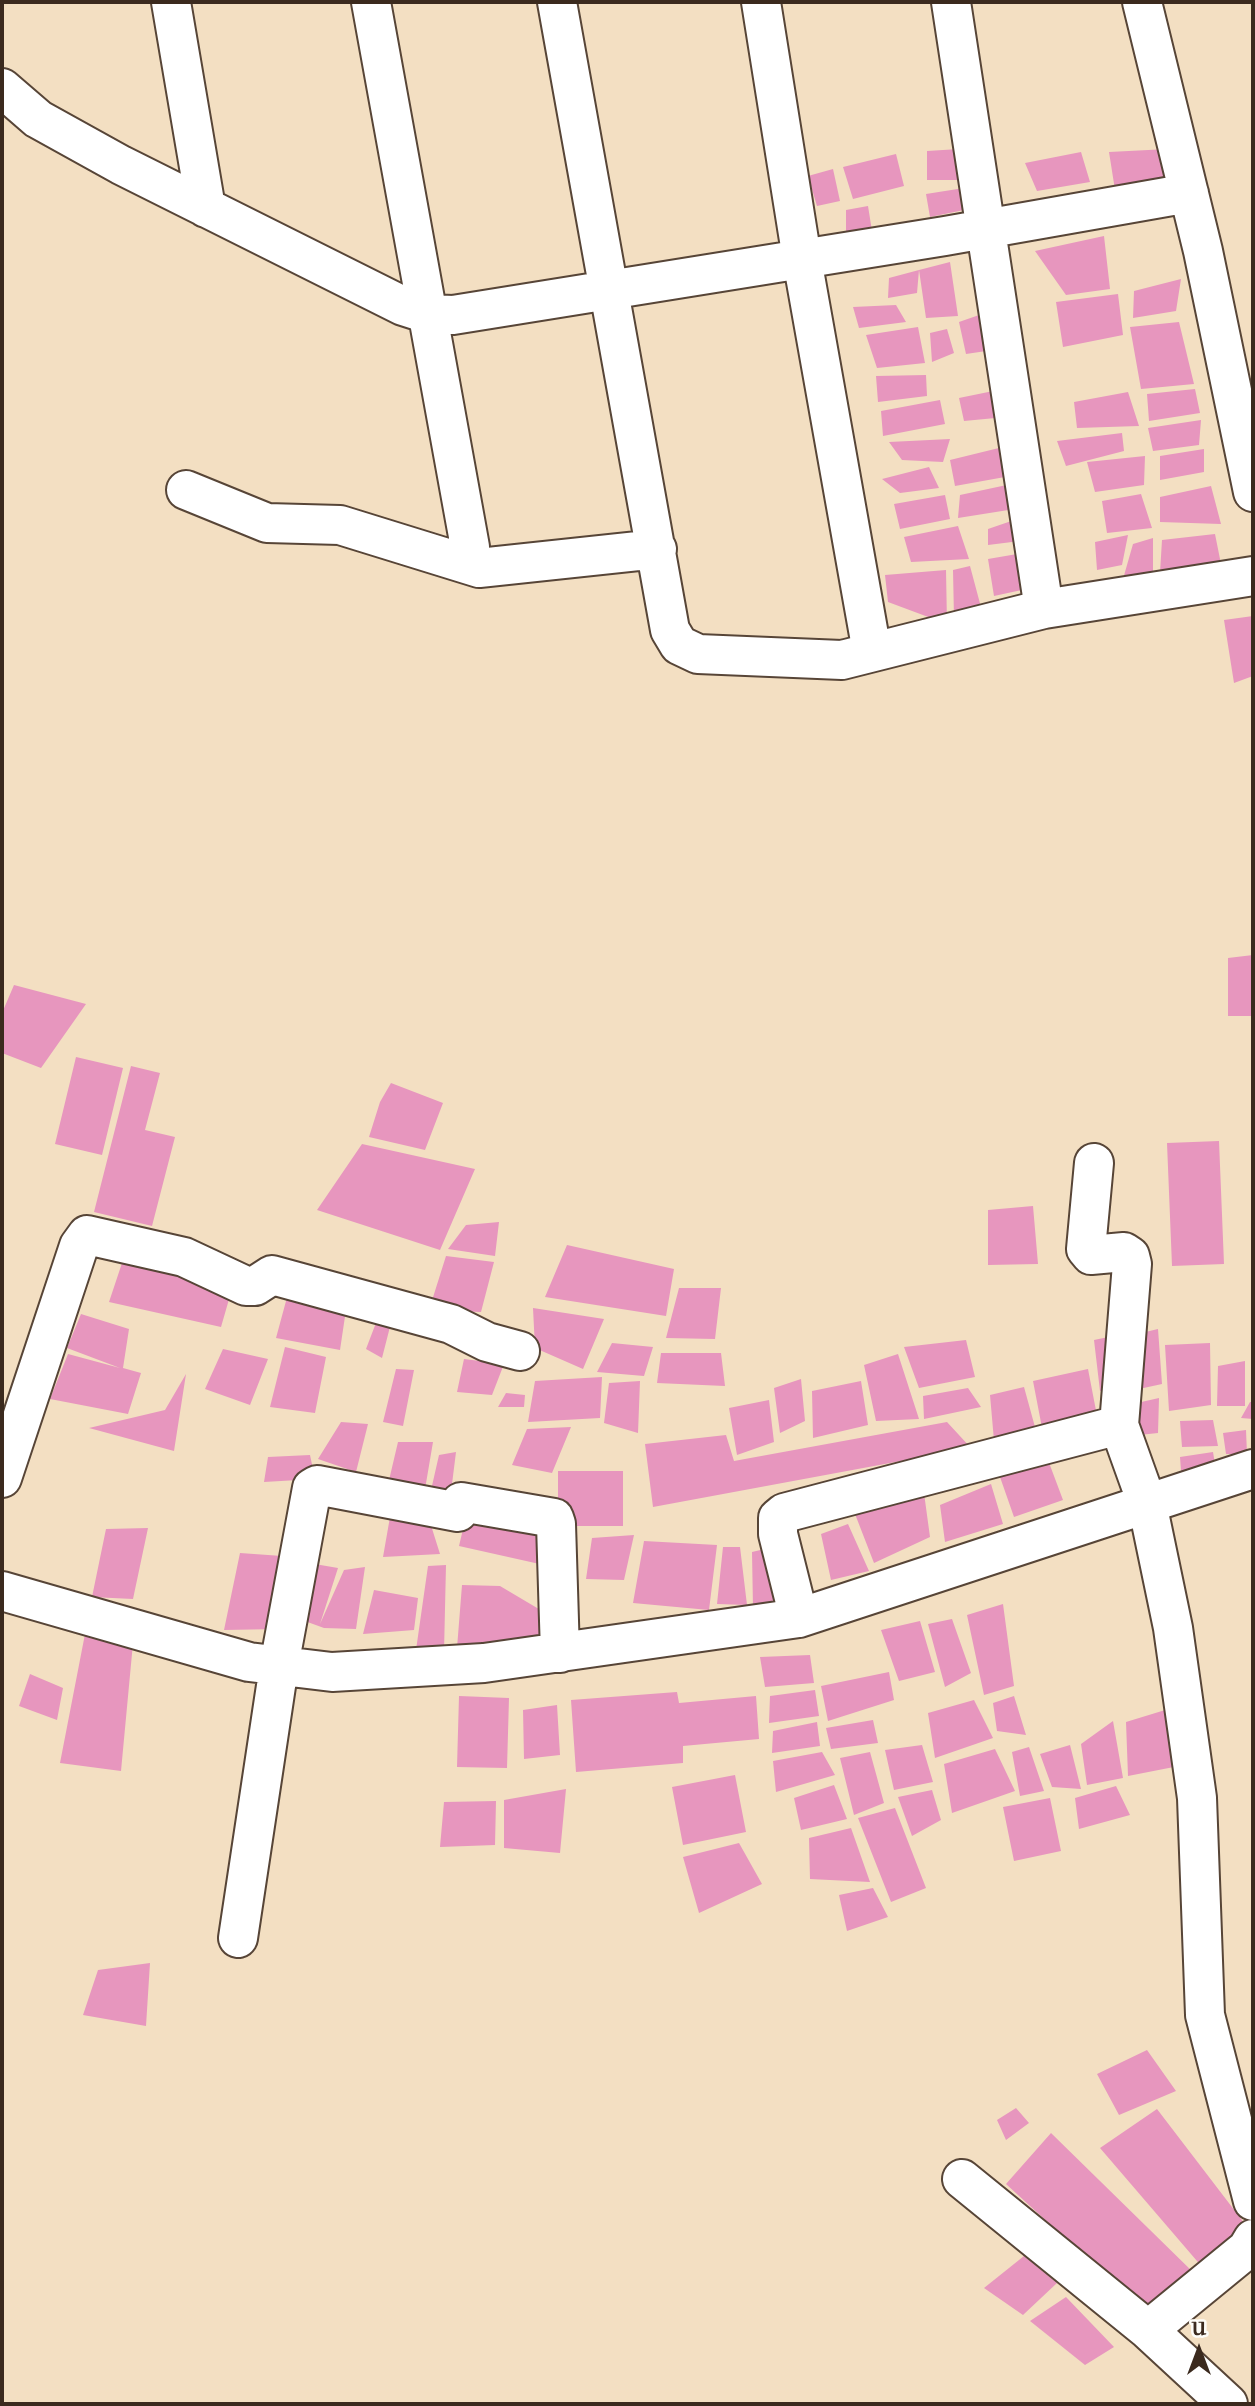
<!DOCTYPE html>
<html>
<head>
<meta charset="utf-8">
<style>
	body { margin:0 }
	#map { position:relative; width:1255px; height:2406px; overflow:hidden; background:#f3dfc2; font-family:"IM FELL French Canon",serif }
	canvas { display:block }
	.frame { position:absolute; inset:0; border:4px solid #3b2a1e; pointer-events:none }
	.north { position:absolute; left:1164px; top:2315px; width:70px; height:70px; -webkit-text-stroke:5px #fdfcf7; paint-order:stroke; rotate:0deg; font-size:19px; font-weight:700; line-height:28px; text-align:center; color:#3b2a1e }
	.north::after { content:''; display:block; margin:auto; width:24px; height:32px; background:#3b2a1e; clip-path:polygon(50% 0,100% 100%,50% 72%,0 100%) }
</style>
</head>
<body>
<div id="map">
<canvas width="1255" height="2406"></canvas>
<div class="frame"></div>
<div class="north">U</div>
</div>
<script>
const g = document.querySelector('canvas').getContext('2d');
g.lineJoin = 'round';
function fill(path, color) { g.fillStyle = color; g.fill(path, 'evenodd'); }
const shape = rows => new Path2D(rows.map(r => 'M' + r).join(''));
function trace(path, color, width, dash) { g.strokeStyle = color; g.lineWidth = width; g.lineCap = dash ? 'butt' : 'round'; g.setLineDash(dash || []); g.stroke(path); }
fill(shape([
	[959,149,967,180,927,180,927,151],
	[1168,149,1176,182,1115,190,1109,152],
	[1081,152,1090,182,1037,191,1025,163],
	[896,154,904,186,853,199,843,167],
	[833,169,840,201,817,206,808,176],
	[964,188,969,209,930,217,926,194],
	[868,206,872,231,846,239,846,210],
	[1104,236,1110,289,1066,295,1035,251],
	[950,262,958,316,926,318,919,270,917,293,888,298,889,278,919,270],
	[1181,279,1176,311,1133,318,1134,291],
	[1118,294,1123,335,1063,347,1056,302],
	[896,305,906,322,859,328,853,307],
	[982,314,993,350,966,354,959,322],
	[1179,322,1194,384,1141,389,1130,327],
	[918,327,925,363,877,368,866,335],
	[947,329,954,353,932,362,930,333],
	[926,375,927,396,878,402,876,376],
	[1003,389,1006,417,964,421,959,398],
	[1195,389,1200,413,1149,421,1147,394],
	[1128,392,1139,426,1077,428,1074,402],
	[940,400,945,424,883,436,881,411],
	[1201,420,1199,445,1153,451,1148,428],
	[1122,433,1124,451,1066,466,1057,441],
	[950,439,943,462,902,460,889,442],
	[1003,447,1016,475,955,486,950,460],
	[1204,449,1204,472,1160,480,1160,456],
	[1145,456,1144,485,1095,492,1087,462],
	[929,467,939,488,900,493,882,479],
	[1016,483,1021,508,958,518,960,495],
	[1211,486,1221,524,1160,522,1160,497],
	[1141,494,1152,528,1107,533,1102,501],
	[945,495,950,519,900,529,894,504],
	[1023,517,1028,540,988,545,988,529],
	[958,526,969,559,911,562,904,537],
	[1215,534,1221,564,1160,573,1162,540],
	[1128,535,1122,565,1097,570,1095,542],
	[1153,538,1153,577,1123,579,1133,544],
	[1023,553,1031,588,994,596,988,559],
	[970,566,982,611,954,618,953,570],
	[946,570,947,624,888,602,885,575],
	[1253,616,1253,676,1234,683,1224,620],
	[1253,955,1253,1016,1228,1016,1228,958],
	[14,985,86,1004,41,1068,2,1053,2,1013],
	[76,1057,123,1068,102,1155,55,1144],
	[131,1066,160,1073,145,1130,175,1137,152,1226,94,1212],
	[391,1083,443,1103,425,1150,369,1137,380,1102],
	[1219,1141,1224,1264,1172,1266,1167,1143],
	[362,1144,475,1169,440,1250,317,1210],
	[1033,1206,1038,1264,988,1265,988,1210],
	[499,1222,495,1256,448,1249,466,1225],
	[567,1245,674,1269,666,1316,545,1297],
	[126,1251,234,1282,221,1327,109,1302],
	[446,1256,494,1262,481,1312,429,1310],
	[679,1288,721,1288,715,1339,666,1338],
	[289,1290,347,1303,340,1350,276,1338],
	[533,1308,604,1319,583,1369,535,1348],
	[81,1314,129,1329,123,1368,141,1373,128,1414,50,1399,68,1354,120,1368,67,1348],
	[379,1315,392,1319,382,1358,366,1349],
	[1158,1329,1162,1384,1139,1389,1137,1334],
	[1118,1335,1115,1388,1100,1391,1094,1340],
	[966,1340,975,1377,919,1388,904,1347],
	[612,1343,653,1347,644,1376,597,1372],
	[1210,1343,1211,1405,1169,1411,1165,1345],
	[285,1347,326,1357,315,1413,270,1407],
	[223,1349,268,1359,250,1405,205,1389],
	[661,1353,721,1353,725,1386,657,1383],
	[898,1354,919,1419,876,1421,864,1365],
	[464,1359,504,1364,492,1395,457,1392],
	[1245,1361,1245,1406,1217,1406,1218,1366],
	[396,1369,414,1370,403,1426,383,1422],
	[1088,1369,1098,1421,1043,1433,1033,1381],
	[186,1374,174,1451,89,1428,165,1410],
	[602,1377,600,1418,528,1422,535,1381],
	[801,1379,805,1421,780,1433,774,1388],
	[640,1381,638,1433,604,1423,609,1383],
	[861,1381,868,1425,813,1438,812,1391],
	[1024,1387,1038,1438,995,1452,990,1395],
	[968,1388,981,1407,924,1419,923,1396],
	[506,1393,525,1395,524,1407,498,1407],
	[1159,1398,1158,1433,1130,1436,1128,1405],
	[769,1400,774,1442,737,1455,729,1408],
	[1250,1402,1253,1402,1253,1419,1241,1418],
	[1213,1420,1218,1446,1182,1447,1180,1421],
	[341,1422,368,1424,356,1472,318,1459],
	[947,1422,971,1448,653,1507,645,1444,726,1435,734,1461],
	[571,1427,552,1473,512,1465,527,1429],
	[1246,1430,1247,1454,1226,1454,1223,1433],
	[398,1442,433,1442,423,1501,386,1493],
	[456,1452,450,1500,429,1499,439,1455],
	[1213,1452,1216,1470,1182,1484,1180,1457],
	[310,1455,315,1479,264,1482,268,1457],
	[1048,1460,1063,1500,1014,1517,1000,1477],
	[558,1471,623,1471,623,1526,558,1526],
	[991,1484,1003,1524,945,1542,940,1505],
	[924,1493,930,1537,874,1563,855,1514],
	[468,1508,552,1526,544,1565,459,1546],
	[390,1517,429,1519,440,1554,383,1557],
	[848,1524,869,1571,831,1580,821,1534],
	[148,1528,133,1599,92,1597,106,1529],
	[634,1535,624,1580,586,1579,592,1538],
	[644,1541,717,1545,709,1610,633,1603],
	[723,1547,740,1547,747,1605,717,1604],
	[773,1547,785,1600,753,1608,752,1552],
	[240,1553,296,1557,279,1629,224,1630],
	[303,1562,338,1568,320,1624,344,1570,365,1567,356,1629,324,1628,291,1616],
	[446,1565,444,1652,416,1650,428,1566],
	[462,1585,500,1586,554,1618,556,1647,457,1648],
	[374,1590,418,1598,414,1630,363,1634],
	[1003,1604,1014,1686,984,1695,967,1615],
	[952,1619,971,1673,945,1687,928,1624],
	[920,1621,935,1672,899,1681,881,1630],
	[85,1634,133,1643,121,1771,60,1763],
	[810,1655,814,1683,765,1687,760,1657],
	[889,1672,894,1700,828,1721,821,1686],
	[30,1674,63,1688,57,1720,19,1706],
	[815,1690,819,1716,769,1723,770,1696],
	[677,1692,679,1703,756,1696,759,1739,683,1746,683,1763,576,1772,571,1700],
	[459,1696,509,1698,507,1768,457,1767],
	[1014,1696,1026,1735,997,1731,993,1703],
	[974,1700,993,1738,935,1758,928,1713],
	[557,1705,560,1755,524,1759,523,1710],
	[1175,1707,1184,1765,1128,1776,1126,1722],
	[873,1720,878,1743,831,1749,826,1728],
	[1113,1721,1123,1778,1087,1785,1081,1744],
	[817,1722,820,1746,772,1753,773,1731],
	[922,1745,933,1782,894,1790,885,1750],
	[1070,1745,1081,1789,1052,1787,1040,1754],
	[1029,1747,1044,1791,1020,1796,1012,1752],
	[995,1749,1015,1791,952,1813,944,1764],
	[822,1752,835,1775,776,1792,773,1761],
	[870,1752,884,1803,854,1815,840,1758],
	[735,1775,746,1832,683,1845,672,1787],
	[834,1785,847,1819,801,1830,794,1798],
	[1116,1786,1130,1815,1079,1829,1075,1798],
	[566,1789,560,1853,504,1848,504,1800],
	[932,1790,941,1820,912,1836,898,1797],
	[1050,1798,1061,1851,1014,1861,1003,1807],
	[496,1801,495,1845,440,1847,444,1802],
	[895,1808,926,1888,891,1902,858,1818],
	[851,1828,870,1882,810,1879,809,1838],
	[739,1843,762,1884,699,1913,683,1857],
	[873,1888,888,1917,847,1931,839,1895],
	[150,1963,146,2026,83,2015,98,1970],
	[1147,2050,1176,2091,1119,2115,1097,2074],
	[1016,2108,1029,2123,1006,2140,997,2120],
	[1157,2109,1248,2228,1203,2268,1100,2148],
	[1051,2133,1197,2276,1147,2313,1006,2184],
	[1024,2256,1057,2283,1023,2315,984,2288],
	[1066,2297,1114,2347,1085,2365,1030,2321]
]), '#e796be');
const minor = shape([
	[171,2,206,208],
	[371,2,470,547],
	[557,2,670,630,679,645,698,654,842,660,1044,609,1253,576],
	[761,2,802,259,872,652],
	[951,2,1044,609],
	[1142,2,1203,251,1253,492],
	[2,88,38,119,121,165,403,306,428,314,453,315,945,236,1189,193],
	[186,490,267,523,340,525,479,568,657,549],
	[1094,1163,1086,1249,1091,1255,1124,1252,1130,1256,1132,1264,1119,1425,1147,1503,1173,1628,1197,1798,1205,2015,1253,2201],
	[2,1478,79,1246,87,1235,184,1257,246,1286,255,1286,272,1275,451,1324,487,1342,520,1351],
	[2,1591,249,1662,332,1672,484,1663,799,1618,1253,1469],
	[799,1618,778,1534,778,1518,784,1513,1119,1425],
	[238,1938,279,1666,312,1488,317,1485,458,1512,461,1502,554,1518,556,1524,560,1653],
	[962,2179,1148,2330,1228,2404],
	[1148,2330,1247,2249,1253,2239]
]);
trace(minor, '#574537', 42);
trace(minor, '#fff', 38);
</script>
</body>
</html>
